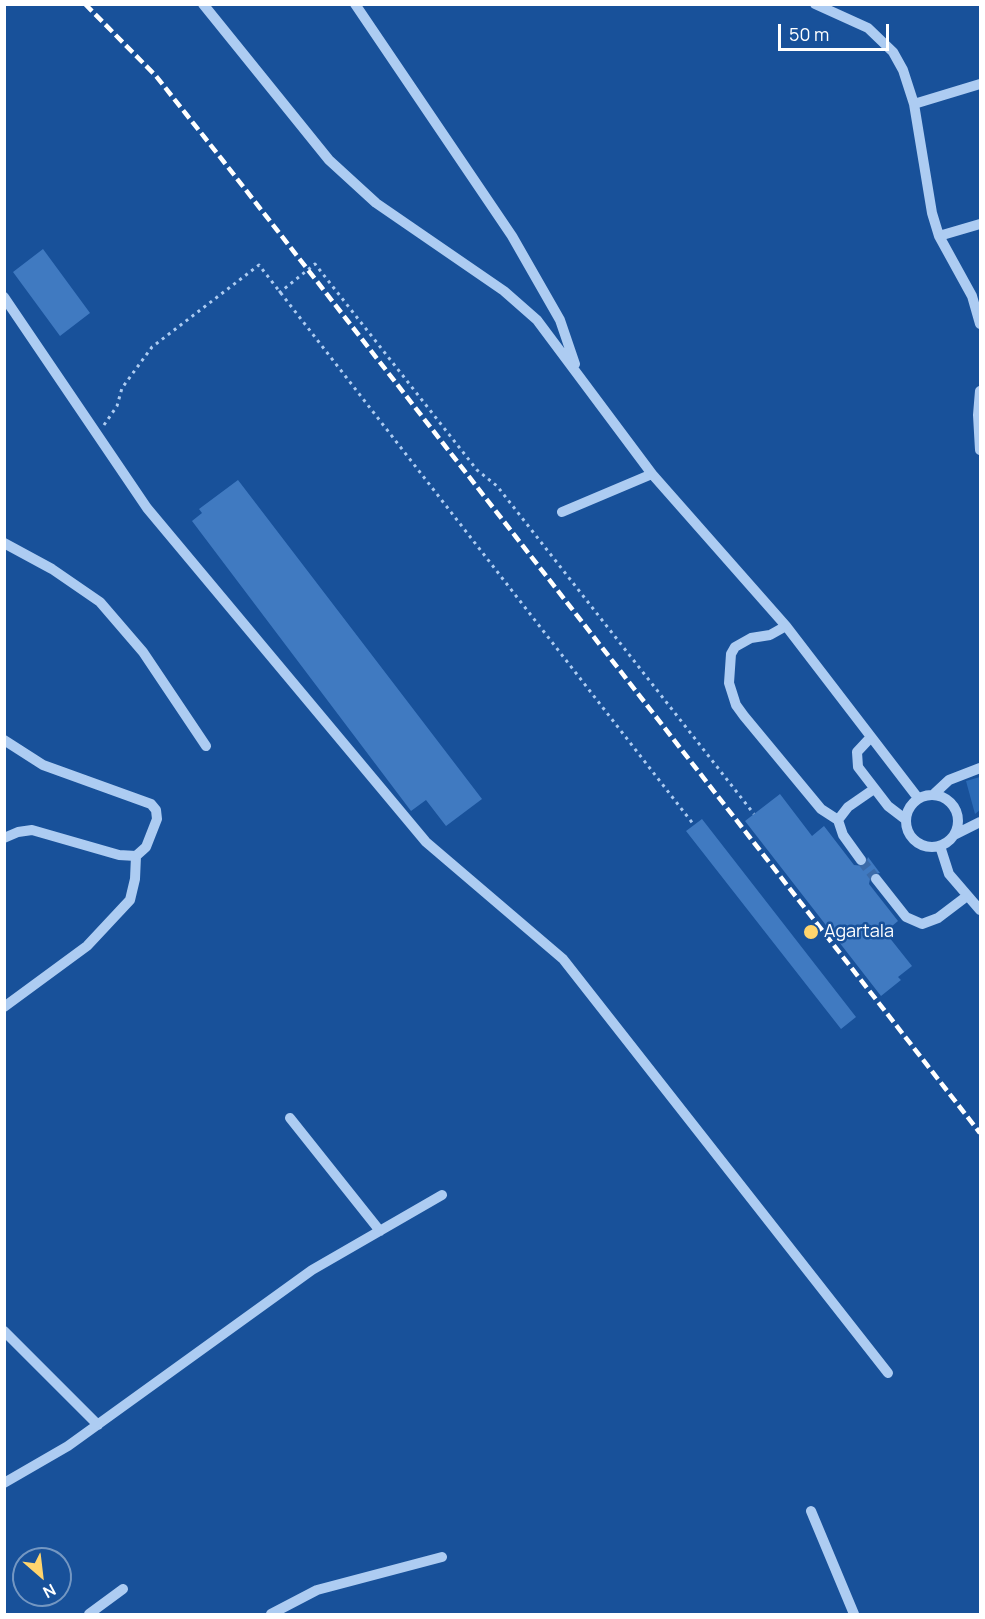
<!DOCTYPE html>
<html>
<head>
<meta charset="utf-8">
<style>
	body { margin:0 }
	#map { position:relative; width:985px; height:1619px; overflow:hidden; background:#18519a; font-family:Manrope,sans-serif }
	canvas { display:block }
	.frame { position:absolute; inset:0; border:6px solid #fff; pointer-events:none }
	.north { position:absolute; left:12px; top:1547px; width:60px; height:60px; box-sizing:border-box; background:#18519a; border:2px solid #7497c2; border-radius:50%; rotate:152deg; font-size:16px; font-weight:700; line-height:24px; text-align:center; color:#fff }
	.north::after { content:''; display:block; margin:auto; width:21px; height:27px; background:#ffd46d; clip-path:polygon(50% 0,100% 100%,50% 72%,0 100%) }
	.scale { position:absolute; left:778px; top:24px; width:111px; height:27px; box-sizing:border-box; border:3px solid #fff; border-top:0; padding-left:8px; font-size:18px; line-height:21px; white-space:nowrap; color:#fff; -webkit-text-stroke:4px #18519a; paint-order:stroke }
</style>
</head>
<body>
<div id="map">
<canvas width="985" height="1619"></canvas>
<div class="frame"></div>
<div class="north">N</div>
<div class="scale">50 m</div>
</div>
<script>
const g = document.querySelector('canvas').getContext('2d');
g.lineJoin = 'round';
function fill(path, color) { g.fillStyle = color; g.fill(path, 'evenodd'); }
const shape = rows => new Path2D(rows.map(r => 'M' + r).join(''));
function trace(path, color, width, dash) { g.strokeStyle = color; g.lineWidth = width; g.lineCap = dash ? 'butt' : 'round'; g.setLineDash(dash || []); g.stroke(path); }
function label(font, color, halo, rows, align = 'center') {
  g.font = font + ' Manrope,sans-serif'; g.lineWidth = 5; g.setLineDash([]); g.textBaseline = 'middle'; g.strokeStyle = halo; g.fillStyle = color; for (const [text, x, y, turn = 0] of rows) {
    g.save(); g.translate(x, y); g.rotate((+turn || 0) * Math.PI / 180); g.textAlign = isNaN(turn) ? turn : align; if (halo) g.strokeText(text, 0, 0); g.fillText(text, 0, 0); g.restore();
  }
}
fill(shape([
	[980,777,980,810,975,814,966,781]
]), '#2b6bb7');
fill(shape([
	[43,249,90,313,60,336,13,272],
	[238,480,482,799,446,826,426,800,411,811,192,521,202,513,199,509],
	[780,794,812,836,824,826,854,865,865,866,868,857,880,873,871,874,869,884,898,921,885,932,912,966,898,977,901,980,881,996,745,821],
	[702,819,856,1017,841,1029,686,831]
]), '#407ac1');
trace(shape([
	[861,860,876,879]
]), '#3b6ba9', 10, [10, 5]);
trace(shape([
	[279,293,315,264,477,470,497,486,754,814],
	[104,425,117,406,122,388,152,347,259,265,694,825]
]), '#adccf2', 3, [3, 4.5]);
trace(shape([
	[203,4,329,160,376,203,504,291,537,320,652,474,786,626,918,798],
	[355,4,512,236,560,320,575,364],
	[815,4,868,28,893,52,903,70,914,104,932,213,939,236,972,296,980,324],
	[914,104,980,84],
	[939,236,980,224],
	[4,297,147,508,426,842,563,959,888,1373],
	[980,391,978,415,980,450],
	[562,512,652,474],
	[4,543,52,569,100,602,143,652,206,746],
	[786,626,770,635,751,638,735,647,731,654,729,683,736,705,744,716,821,809,838,820],
	[871,737,857,752,858,767,888,806,905,819],
	[4,740,43,765,151,804,156,810,157,819,146,847,136,856,119,855,32,830,18,832,4,838],
	[934,794,949,780,980,768],
	'906 821a26 26 0 1 1 52 0a26 26 0 1 1-52 0Z',
	[954,835,980,822],
	[940,846,949,874,980,910],
	[861,860,843,835,838,820,848,807,874,789],
	[876,879,906,917,922,924,938,918,967,896],
	[4,1007,87,946,130,900,135,879,136,856],
	[290,1118,380,1231],
	[4,1331,98,1425],
	[4,1483,68,1446,312,1270,442,1195],
	[811,1511,854,1614],
	[89,1614,123,1589],
	[271,1614,317,1590,442,1557]
]), '#adccf2', 10);
trace(shape([
	[85,4,156,76,224,162,980,1133]
]), '#fff', 4.5, [10, 4.5]);
for (const [x, y, r, color] of [
	[811,932,8,"#ffd46d"]
]) { const dot = new Path2D(); dot.arc(x, y, r, 0, 2 * Math.PI); g.fillStyle = color; g.fill(dot); trace(dot, '#18519a', 2); }
label('18px', '#fff', '#18519a', [
	["Agartala",824,932]
], 'left');
</script>
</body>
</html>
